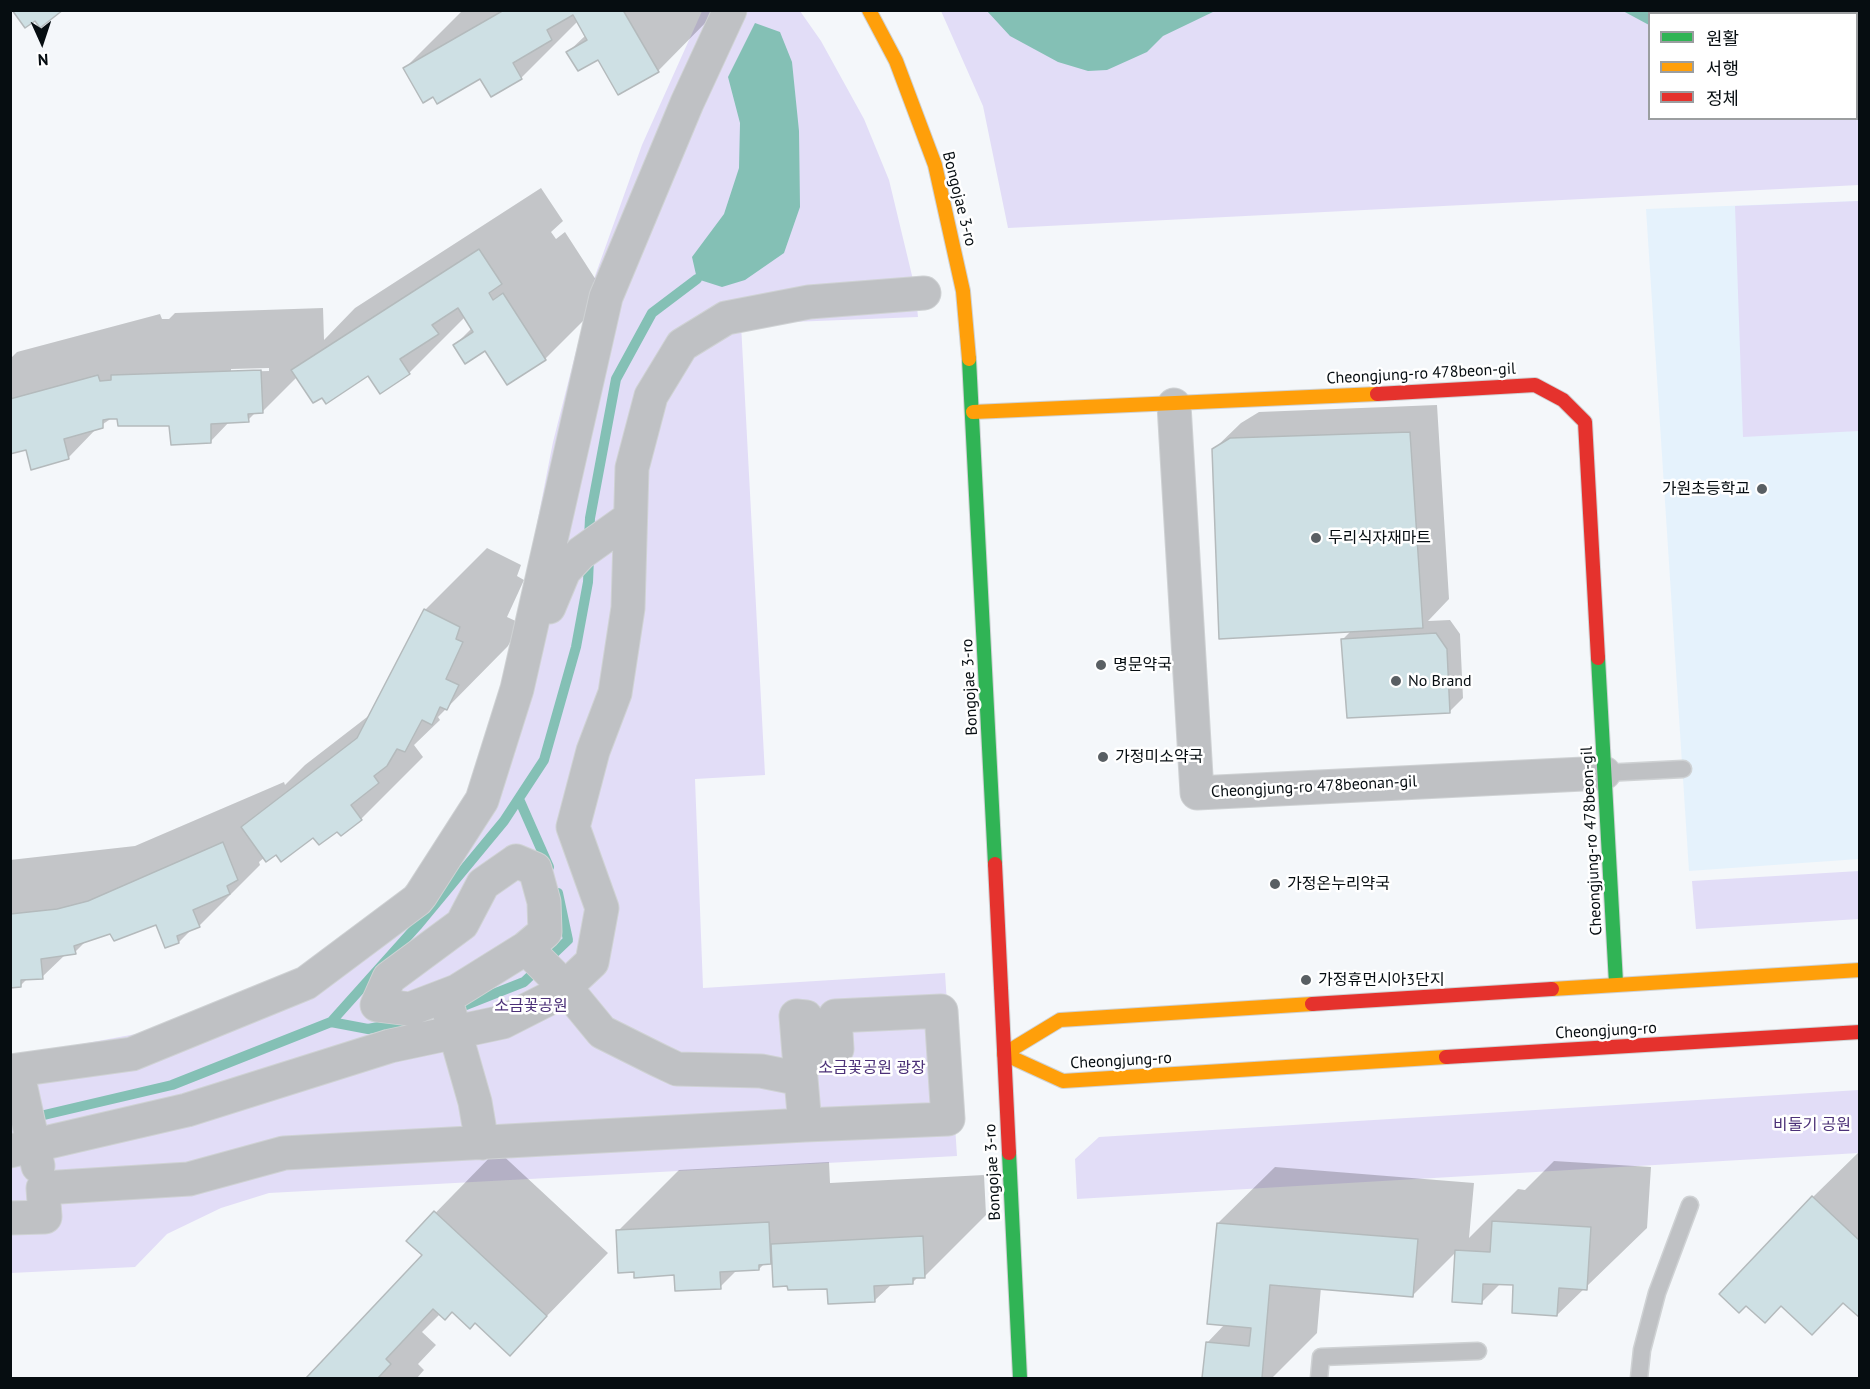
<!DOCTYPE html>
<html>
<head>
<meta charset="utf-8">
<style>
	body { margin:0 }
	#map { position:relative; width:1870px; height:1389px; overflow:hidden; background:#f4f7fa; font-family:"PT Sans","Noto Sans KR",sans-serif }
	canvas { display:block }
	.frame { position:absolute; inset:0; border:12px solid #060d11; pointer-events:none }
	.legend { position:absolute; left:1648px; top:12px; width:210px; height:108px; box-sizing:border-box; background:#fff; border:2px solid #9b9ea0; margin:0; padding:8px 10px; list-style:none; font-size:18px; color:#060d11 }
	.legend li { display:flex; align-items:center; gap:12px; height:30px }
	.legend b { width:30px; border:2px solid #9b9ea0 }
	.north { position:absolute; left:12px; top:12px; width:60px; height:60px; -webkit-text-stroke:4px #fff; paint-order:stroke; rotate:177deg; font-size:16px; font-weight:700; line-height:24px; text-align:center; color:#060d11 }
	.north::after { content:''; display:block; margin:auto; width:21px; height:27px; background:#060d11; clip-path:polygon(50% 0,100% 100%,50% 72%,0 100%) }
</style>
</head>
<body>
<div id="map">
<canvas width="1870" height="1389"></canvas>
<div class="frame"></div>
<ul class="legend">
<li><b style="height:8px;background:#30b455"></b>원활</li>
<li><b style="height:8px;background:#ff9f0a"></b>서행</li>
<li><b style="height:8px;background:#e5322d"></b>정체</li>
</ul>
<div class="north">N</div>
</div>
<script>
const g = document.querySelector('canvas').getContext('2d');
g.lineJoin = 'round';
function fill(path, color) { g.fillStyle = color; g.fill(path, 'evenodd'); }
const shape = rows => new Path2D(rows.map(r => 'M' + r).join(''));
function trace(path, color, width, dash) { g.strokeStyle = color; g.lineWidth = width; g.lineCap = dash ? 'butt' : 'round'; g.setLineDash(dash || []); g.stroke(path); }
function label(font, color, halo, rows, align = 'center') {
  g.font = font + ' "PT Sans","Noto Sans KR",sans-serif'; g.lineWidth = 5; g.setLineDash([]); g.textBaseline = 'middle'; g.strokeStyle = halo; g.fillStyle = color; for (const [text, x, y, turn = 0] of rows) {
    g.save(); g.translate(x, y); g.rotate((+turn || 0) * Math.PI / 180); g.textAlign = isNaN(turn) ? turn : align; if (halo) g.strokeText(text, 0, 0); g.fillText(text, 0, 0); g.restore();
  }
}
fill(shape([
	[1859,201,1859,859,1689,871,1646,209]
]), '#e5f2fc');
fill(shape([
	[702,11,800,11,821,41,864,119,889,180,915,288,918,317,741,324,765,775,695,779,703,988,945,973,957,1156,269,1193,221,1208,167,1234,135,1267,11,1273,11,1057,163,1029,259,992,337,945,395,901,445,840,483,768,528,569,553,442,595,276,642,145],
	[941,11,1859,11,1859,185,1008,228,983,106],
	[1650,14,1856,14,1856,118,1650,118],
	[1859,201,1859,431,1743,437,1735,206],
	[1859,871,1859,919,1696,929,1692,881],
	[1859,1090,1859,1153,1077,1199,1075,1159,1099,1137]
]), '#e2ddf7');
fill(shape([
	[987,11,1215,11,1163,36,1147,52,1107,70,1088,71,1058,62,1010,36],
	[1623,11,1859,11,1859,56,1857,56,1856,14,1650,14,1649,25],
	[755,23,780,32,792,62,799,131,800,207,784,253,745,280,722,287,697,279,692,257,724,214,739,168,740,123,728,77]
]), '#84c0b5');
fill(shape([
	[463,10,718,10,658,71,568,52,586,35,578,21,521,78,481,77,433,95,405,68],
	[541,188,563,221,551,232,556,239,565,232,607,297,545,359,455,345,472,328,465,317,409,373,297,377,262,412,256,412,248,420,230,421,210,442,170,424,118,417,112,418,97,428,69,457,27,448,10,453,10,359,17,352,160,314,162,319,169,319,175,313,323,308,324,340,355,308],
	[269,368,269,371,231,372,231,369],
	[1437,405,1449,599,1428,621,1450,620,1460,634,1463,698,1449,712,1342,640,1352,630,1213,450,1241,423,1259,412],
	[487,548,521,565,517,576,524,580,507,617,520,623,508,646,438,717,440,720,414,745,423,757,361,819,265,857,259,862,260,865,199,926,192,929,179,942,157,923,111,932,87,940,75,952,66,954,42,977,28,978,20,986,10,987,10,860,135,846,284,782,285,785,305,765,371,714,425,610],
	[497,1150,608,1253,510,1354,475,1321,452,1310,440,1314,422,1332,436,1345,418,1364,424,1370,417,1378,308,1378,424,1255,409,1240],
	[1860,1151,1860,1316,1813,1197],
	[1554,1161,1651,1167,1647,1228,1557,1315,1515,1284,1501,1283,1481,1303,1456,1252,1413,1295,1321,1287,1317,1333,1272,1378,1204,1378,1207,1343,1225,1324,1218,1223,1275,1167,1474,1183,1469,1238,1518,1189,1525,1190],
	[829,1162,830,1183,984,1175,986,1215,925,1276,919,1276,913,1282,892,1284,874,1301,829,1287,773,1262,765,1263,759,1269,737,1270,720,1287,675,1274,635,1271,618,1231,679,1170]
]), '#0003');
trace(shape([
	[589,539,590,518,616,379,652,313,697,279],
	[519,799,549,867],
	[453,1010,524,982,568,940,558,893],
	[331,1022,368,1029,409,1021],
	[10,1123,172,1085,331,1022,417,926,504,821,544,760,576,647,588,582,589,558]
]), '#84c0b5', 10);
const building = shape([
	[12,10,63,10,40,28,35,21,25,28,12,10],
	[504,10,623,10,659,72,618,95,598,60,578,71,566,52,587,40,573,15,547,30,552,40,513,63,522,79,491,97,480,79,437,104,433,97,423,103,403,68,504,10],
	[479,249,502,284,489,293,493,300,503,293,546,360,507,385,485,351,465,364,453,345,473,332,458,308,432,325,439,334,400,359,410,374,380,394,368,376,326,404,322,398,313,403,291,370,479,249],
	[261,370,263,413,248,414,249,422,211,424,211,443,171,445,169,426,118,426,117,419,109,419,103,420,103,428,64,439,69,459,31,470,26,450,10,454,10,399,98,375,100,381,111,380,111,375,261,370],
	[1410,432,1423,628,1219,639,1212,449,1230,438,1410,432],
	[424,609,460,627,456,639,463,642,446,679,459,685,447,710,440,707,432,725,422,720,405,752,397,749,387,766,374,776,379,783,351,805,362,820,341,836,337,832,319,845,313,838,281,862,276,855,266,862,241,827,357,738,424,609],
	[1436,633,1447,649,1450,713,1347,718,1341,639,1436,633],
	[223,842,238,880,227,886,230,894,193,910,200,927,177,936,179,943,165,948,156,925,114,941,110,934,74,946,76,954,41,959,43,979,21,980,21,987,10,988,10,914,57,909,88,901,223,842],
	[1812,1196,1860,1241,1860,1318,1843,1303,1812,1335,1781,1306,1765,1323,1746,1306,1739,1313,1719,1294,1812,1196],
	[434,1211,547,1316,510,1356,475,1323,470,1329,452,1312,445,1320,433,1309,386,1359,391,1364,378,1378,306,1378,422,1255,406,1241,434,1211],
	[1492,1221,1591,1227,1587,1290,1559,1288,1557,1316,1512,1313,1513,1285,1483,1284,1482,1304,1452,1302,1455,1250,1490,1252,1492,1221],
	[769,1222,771,1264,759,1265,759,1270,720,1272,721,1289,675,1291,674,1275,634,1278,634,1272,618,1273,616,1230,769,1222],
	[1217,1223,1418,1239,1413,1297,1270,1285,1262,1378,1202,1378,1206,1342,1249,1346,1251,1328,1207,1324,1217,1223],
	[923,1236,925,1278,913,1278,913,1284,874,1286,875,1302,828,1304,827,1289,788,1290,787,1286,773,1287,771,1244,923,1236]
]);
fill(building, '#cee0e4');
trace(building, '#b4babc', 1.5);
const lane = shape([
	[1604,773,1683,769],
	[1319,1378,1321,1357,1478,1351],
	[1639,1378,1642,1350,1657,1293,1690,1205]
]);
const street = shape([
	[1174,405,1197,793,1604,773],
	[549,607,564,571,581,553,630,518],
	[516,861,535,869,544,902,545,932,526,948,457,991,410,1009,377,1005,389,978,462,924,483,884,516,861],
	[526,948,565,987,602,1032,658,1060,677,1069,761,1071,801,1079,805,1125,948,1119,941,1011,835,1016,837,1049,805,1048,806,1017,796,1016,801,1079],
	[449,1011,475,1102,482,1143],
	[17,1070,38,1166],
	[10,1071,132,1054,306,983,417,900,421,895,482,800,517,689,606,297,687,103,730,10],
	[10,1151,187,1110,390,1046,503,1022,558,994,592,962,602,908,573,827,593,751,615,693,628,608,632,468,651,396,682,345,726,318,809,302,924,293],
	[10,1218,45,1217,43,1188,189,1179,284,1153,805,1125]
]);
const fast = shape([
	[969,359,995,864],
	[1598,658,1616,983],
	[1009,1153,1020,1378]
]);
const slow = shape([
	[869,10,896,61,935,165,963,291,969,359],
	[973,412,1377,394],
	[1552,989,1860,970],
	[1004,1054,1060,1020,1312,1004],
	[1004,1054,1063,1081,1446,1057]
]);
const jam = shape([
	[1377,394,1535,385,1563,400,1585,422,1598,658],
	[995,864,1009,1153],
	[1312,1004,1552,989],
	[1446,1057,1860,1032]
]);
trace(lane, '#cfd2d4', 19);
trace(street, '#cfd2d4', 35);
trace(fast, '#cfd2d4', 16);
trace(slow, '#cfd2d4', 16);
trace(jam, '#cfd2d4', 16);
trace(lane, '#bfc1c4', 16);
trace(street, '#bfc1c4', 33);
trace(fast, '#30b455', 14);
trace(slow, '#ff9f0a', 14);
trace(jam, '#e5322d', 14);
for (const [x, y, r, color] of [
	[1762,489,6,"#595f63"],
	[1316,538,6,"#595f63"],
	[1101,665,6,"#595f63"],
	[1396,681,6,"#595f63"],
	[1103,757,6,"#595f63"],
	[1275,884,6,"#595f63"],
	[1306,980,6,"#595f63"]
]) { const dot = new Path2D(); dot.arc(x, y, r, 0, 2 * Math.PI); g.fillStyle = color; g.fill(dot); trace(dot, '#fff', 2); }
label('16px', '#060d11', '#fff', [
	["Bongojae 3-ro",959,199,76],
	["Cheongjung-ro 478beon-gil",1421,374,-3],
	["Bongojae 3-ro",970,687,-93],
	["Cheongjung-ro 478beonan-gil",1314,787,-3],
	["Cheongjung-ro 478beon-gil",1592,841,-93],
	["Cheongjung-ro",1606,1031,-3],
	["Cheongjung-ro",1121,1061,-3],
	["Bongojae 3-ro",993,1172,-93]
]);
label('16px', '#060d11', '#fff', [
	["가원초등학교",1750,489,"right"],
	["두리식자재마트",1328,538],
	["명문약국",1113,665],
	["No Brand",1408,681],
	["가정미소약국",1115,757],
	["가정온누리약국",1287,884],
	["가정휴먼시아3단지",1318,980]
], 'left');
label('16px', '#4c3178', '#fff', [
	["소금꽃공원",531,1006],
	["소금꽃공원 광장",872,1068],
	["비둘기 공원",1812,1125]
]);
</script>
</body>
</html>
